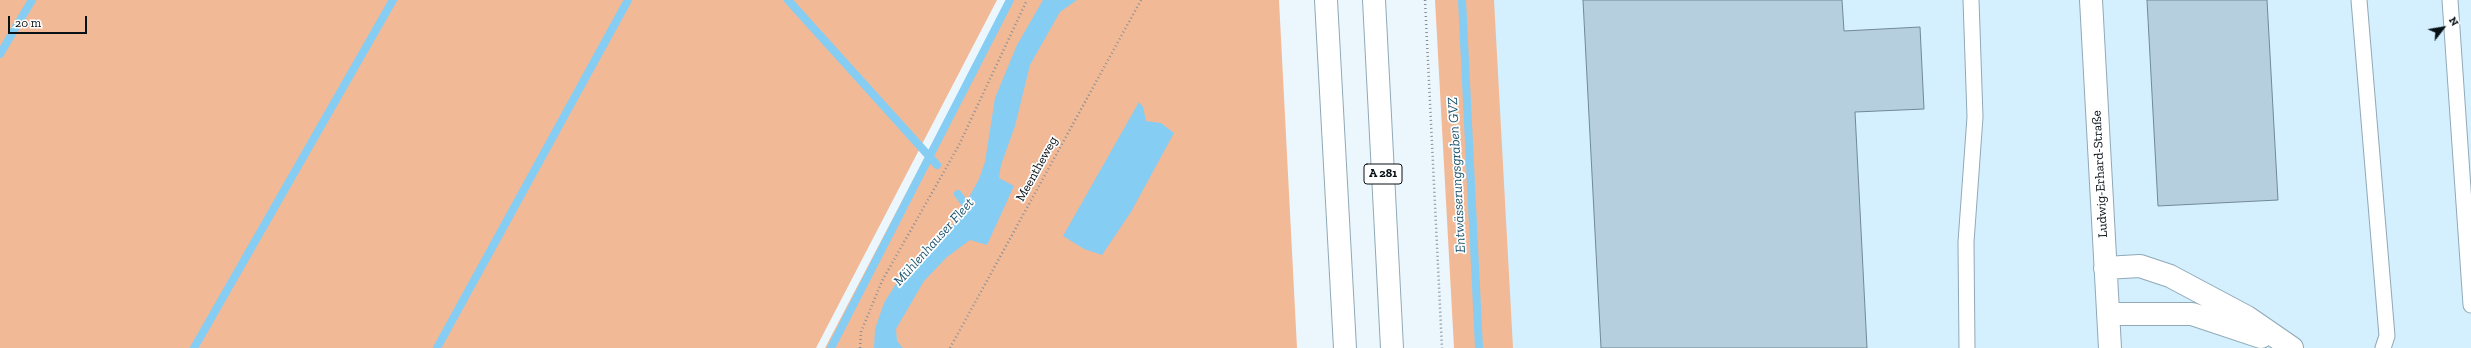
<!DOCTYPE html>
<html>
<head>
<meta charset="utf-8">
<style>
	body { margin:0 }
	#map { position:relative; width:2471px; height:348px; overflow:hidden; background:#ecf7fd; font-family:"Zilla Slab",serif }
	canvas { display:block }
	.north { position:absolute; left:2423px; top:8px; width:40px; height:40px; -webkit-text-stroke:3px #fff; paint-order:stroke; rotate:59deg; font-size:11px; font-weight:700; line-height:16px; text-align:center; color:#081116 }
	.north::after { content:''; display:block; margin:auto; width:14px; height:18px; background:#081116; clip-path:polygon(50% 0,100% 100%,50% 72%,0 100%) }
	.scale { position:absolute; left:8px; top:16px; width:79px; height:18px; box-sizing:border-box; border:2px solid #081116; border-top:0; padding-left:5px; font-size:12px; line-height:14px; white-space:nowrap; color:#081116; -webkit-text-stroke:3px #fff; paint-order:stroke }
</style>
</head>
<body>
<div id="map">
<canvas width="2471" height="348"></canvas>
<div class="north">N</div>
<div class="scale">20 m</div>
</div>
<script>
const g = document.querySelector('canvas').getContext('2d');
g.lineJoin = 'round';
function fill(path, color) { g.fillStyle = color; g.fill(path, 'evenodd'); }
const shape = rows => new Path2D(rows.map(r => 'M' + r).join(''));
function trace(path, color, width, dash) { g.strokeStyle = color; g.lineWidth = width; g.lineCap = dash ? 'butt' : 'round'; g.setLineDash(dash || []); g.stroke(path); }
function label(font, color, halo, rows, align = 'center') {
  g.font = font + ' "Zilla Slab",serif'; g.lineWidth = 3.5; g.setLineDash([]); g.textBaseline = 'middle'; g.strokeStyle = halo; g.fillStyle = color; for (const [text, x, y, turn = 0] of rows) {
    g.save(); g.translate(x, y); g.rotate((+turn || 0) * Math.PI / 180); g.textAlign = isNaN(turn) ? turn : align; if (halo) g.strokeText(text, 0, 0); g.fillText(text, 0, 0); g.restore();
  }
}
fill(shape([
	[1493,0,2471,0,2471,348,1512,348]
]), '#d4effe');
fill(shape([
	[0,0,997,0,816,348,0,348],
	[1007,0,1279,0,1297,348,825,348],
	[1435,0,1494,0,1513,348,1454,348]
]), '#f2b996');
fill(shape([
	[1043,0,1077,0,1060,12,1030,65,1015,126,1001,165,999,178,1014,186,987,245,970,240,947,257,924,281,896,329,897,341,903,348,874,348,875,329,884,303,902,274,927,245,955,223,979,179,985,162,995,98,1017,45],
	[1139,102,1143,107,1146,121,1161,123,1174,133,1131,212,1102,255,1084,249,1063,236]
]), '#86cdf3');
trace(shape([
	[788,0,937,165],
	[1462,0,1479,348],
	[0,54,32,0],
	[958,194,971,212],
	[194,348,393,0],
	[437,348,628,0],
	[831,348,1010,0]
]), '#86cdf3', 8);
const building = shape([
	[1583,0,1842,0,1844,31,1920,27,1924,109,1855,112,1867,348,1601,348,1583,0],
	[2147,0,2267,0,2278,200,2158,206,2147,0]
]);
fill(building, '#b5cfde');
trace(building, '#728a97', 1);
const service = shape([
	[2359,0,2387,336,2383,348],
	[2450,0,2471,305],
	[1967,348,1966,242,1975,117,1971,0]
]);
const minor = shape([
	[2091,0,2110,348],
	[2105,268,2140,266,2170,276,2247,317,2292,348],
	[2108,314,2192,314,2261,337]
]);
const motorway = shape([
	[1326,0,1345,348],
	[1374,0,1392,348]
]);
trace(service, '#90a9b7', 17);
trace(minor, '#90a9b7', 24);
trace(motorway, '#90a9b7', 24);
trace(shape([
	[1425,0,1442,348],
	[860,348,861,332,882,281,959,145,1027,0],
	[950,348,1141,0]
]), '#869096', 2.5, [1, 3]);
trace(service, '#fff', 15);
trace(minor, '#fff', 22);
trace(motorway, '#fff', 22);
for (const [x, y, w] of [
	[1383,174,38]
]) { const box = new Path2D(); box.roundRect(x - w / 2, y - 10, w, 20, 3); g.fillStyle = '#fff'; g.fill(box); trace(box, '#081116', 1); }
label('bold 12px', '#081116', null, [
	["A 281",1383,174]
]);
label('13px', '#081116', '#fff', [
	["Meentheweg",1037,169,-61],
	["Ludwig-Erhard-Straße",2100,174,-93]
]);
label('italic 14px', '#1f5771', '#fff', [
	["Entwässerungsgraben GVZ",1457,175,-93],
	["Mühlenhauser Fleet",934,242,-48]
]);
</script>
</body>
</html>
